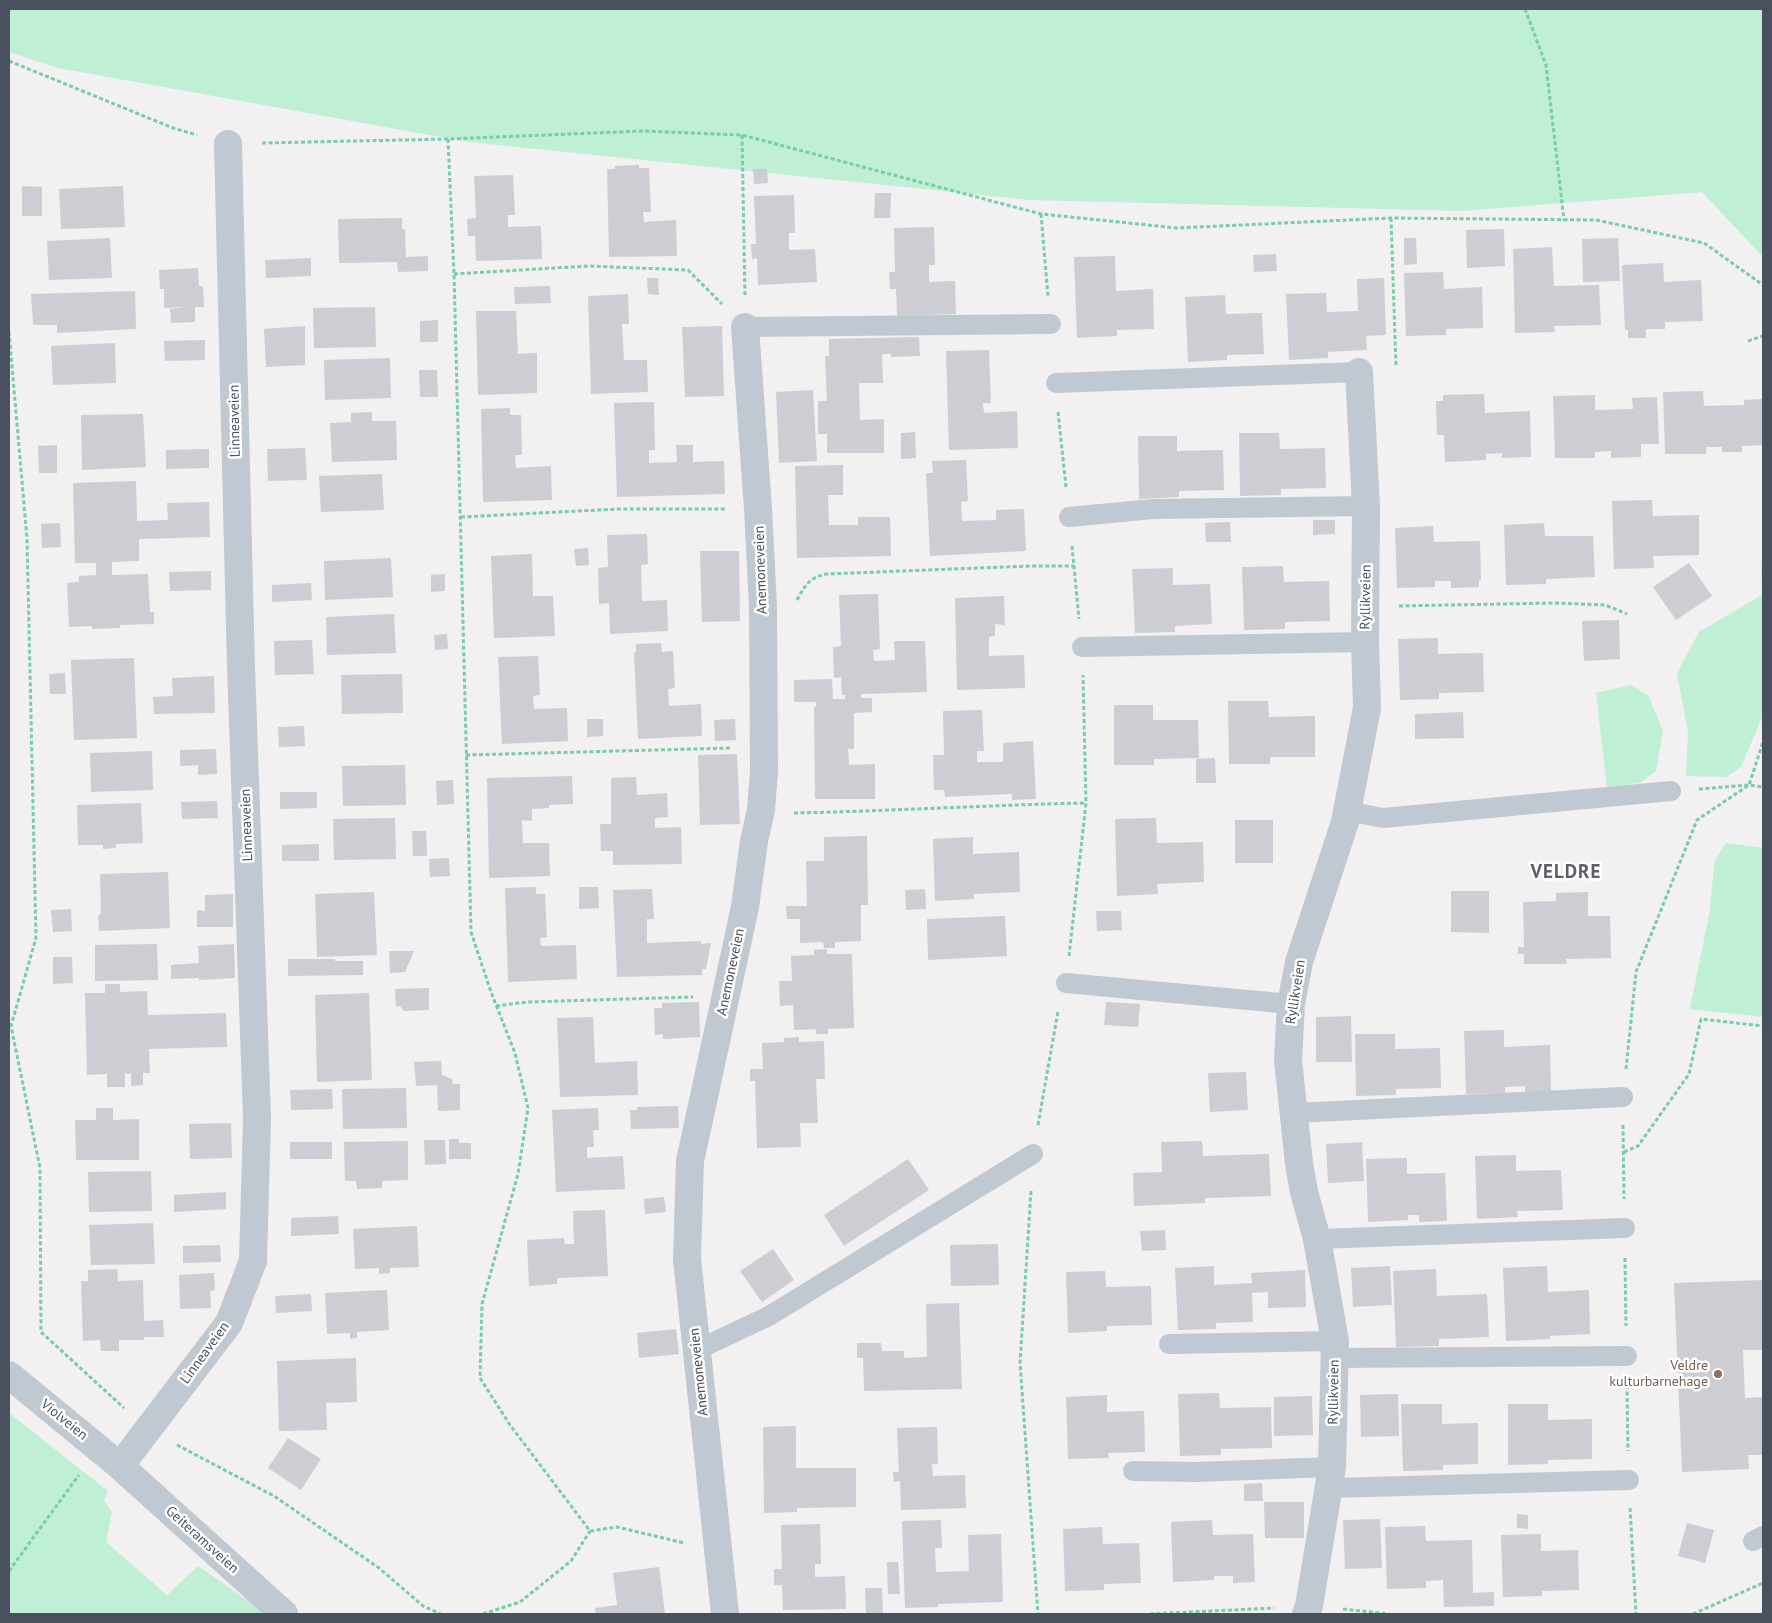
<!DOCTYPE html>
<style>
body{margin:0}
#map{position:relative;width:1772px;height:1623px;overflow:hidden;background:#f2f0f0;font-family:"PT Sans",sans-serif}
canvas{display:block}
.frame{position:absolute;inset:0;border:10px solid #48515d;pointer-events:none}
</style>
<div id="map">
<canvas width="1772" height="1623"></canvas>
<div class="frame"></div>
</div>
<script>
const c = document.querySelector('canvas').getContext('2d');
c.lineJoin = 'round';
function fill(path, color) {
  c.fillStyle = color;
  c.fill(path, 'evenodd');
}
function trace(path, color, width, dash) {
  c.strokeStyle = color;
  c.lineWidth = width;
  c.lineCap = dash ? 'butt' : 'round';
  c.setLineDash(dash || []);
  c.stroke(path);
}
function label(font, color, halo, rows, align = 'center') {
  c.font = font + ' "PT Sans",sans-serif';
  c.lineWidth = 5;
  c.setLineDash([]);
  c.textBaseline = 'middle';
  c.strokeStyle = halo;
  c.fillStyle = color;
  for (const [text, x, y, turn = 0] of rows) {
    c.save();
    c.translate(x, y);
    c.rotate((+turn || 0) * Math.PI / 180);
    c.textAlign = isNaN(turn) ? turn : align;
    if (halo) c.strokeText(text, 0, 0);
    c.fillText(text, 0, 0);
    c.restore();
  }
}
fill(new Path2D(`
 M9,9h1754v248l-61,-65 -239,19 -433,-11 -561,-58 -411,-74 -49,-16z
 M1761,562h2v153l-22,52 -15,10 -40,-1 2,-43 -11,-60 22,-41 63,-37z
 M1631,685l17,10 15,36 -7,40 -16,12 -33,4 -11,-94z
 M1726,843l37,5v169l-73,-8 19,-94 6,-55z
 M9,1413l99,78 -4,10 8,11 -6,30 61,53 31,-29 69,48h-258z`), '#bfefd4');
fill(new Path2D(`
 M639,165v3h10l2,44h-8l1,10 32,-2 1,36 -68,1 -2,-88h8v-3z
 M753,169h14l1,14 -14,1z
 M513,175l2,40h-7v12l33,-1 1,33 -66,2 -1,-25h-7l-1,-17 9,-1 -2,-42z
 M22,186l20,1v29h-20z
 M123,186l2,41 -64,2 -2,-40z
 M875,193h16l-1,25h-16z
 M794,195l1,38h-6v17l26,-1 2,33 -59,3 -1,-27 -5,1 -1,-15h5l-2,-48z
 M402,218v11h3l1,28 22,-1v15l-30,1 -1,-10 -58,1 -1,-44z
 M934,227l1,38h-6v17l26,-1 1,33 -59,2 -1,-27h-6l-1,-17h6l-1,-44z
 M1504,229l1,37 -38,2 -1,-38z
 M110,238l2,40 -63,2 -2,-39z
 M1404,238h12l1,26 -13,1z
 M1618,238l2,43 -37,1 -1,-43z
 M1552,247l2,39 45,-1 2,40 -47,1 1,6 -40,1 -2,-84z
 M1276,254l1,17 -23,1 -1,-17z
 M1115,256l1,35 37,-2 1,40 -37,1v6l-40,2 -3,-81z
 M311,258v18l-45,2 -1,-18z
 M1663,263l1,19 37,-2 2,41 -38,1v7h-19v9h-18v-8h-3l-3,-65z
 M198,268l1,18 4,1 1,20h-9v15l-24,1 -1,-14 14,-2 -20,1v-19h-4l-1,-19z
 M1443,272l1,17 38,-2 1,41 -37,1v6l-40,1 -2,-63z
 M647,278h11l1,17 -11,-1z
 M1384,278l2,57 -20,1 1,14 -39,2v6l-39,2 -3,-66 40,-1 1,19 31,-1 -1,-32z
 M550,286l1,17 -36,1 -1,-17z
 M135,291l1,38 -79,4v-8h-24l-2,-31z
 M628,294l1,30h-7l2,36h23l1,32 -57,2 -3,-98z
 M1225,295l1,19 36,-1 2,41 -37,1v5l-39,2 -3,-65z
 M375,307l1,40 -62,1 -1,-40z
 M476,311h40l2,43 19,-1v40l-59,2z
 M438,320v22h-18v-21z
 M305,326v39l-39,2 -2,-38z
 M722,326l2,70 -39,1 -3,-70z
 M919,337l1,19 -29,1v-3h-9l1,29h-24l1,37 24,-1v34h-57v-19h-9v-33h9l-2,-45h4v-17z
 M205,340v20l-40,1 -1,-20z
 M115,343l1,40 -63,2 -2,-39z
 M989,350l2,53h-8l1,10 33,-2 1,37 -69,2 -3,-99z
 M390,358l1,40 -66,2 -1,-40z
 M419,370h18l1,27h-18z
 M813,390l4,71 -38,2 -3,-71z
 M1703,391l1,15 40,-1v-5l19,-1v46l-21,1v6h-20v-5h-16v7h-41l-2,-62z
 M1484,394l1,19 45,-2 1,46 -29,1v-5l-16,1v6l-41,2 -1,-27h-7l-1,-34h7v-6z
 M1595,395v15l38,-1 -1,-11 25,-1 2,47h-18v13l-30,1v-7l-16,1v6h-40l-2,-62z
 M654,402l1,48h-6v13l28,-1 -1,-17h17v17l31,-1 1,33 -108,3 -3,-94z
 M510,408v7h11l1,40h-7l1,13 35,-2 1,34 -69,2 -2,-93z
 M372,412v9h24l1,39 -65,2 -2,-39 21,-1v-9z
 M143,414l3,53 -64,3 -1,-55z
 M915,432l1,26 -15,1v-26z
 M1239,433h40l1,16 45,-1 1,40 -45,1v6l-41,1z
 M1138,436h39v15l46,-1 1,40 -45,1v6l-40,2z
 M57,445v28h-18l-1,-27z
 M305,448l2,32 -39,1 -1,-32z
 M209,449v19l-43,1v-19z
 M966,460l2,41 -7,1 1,19 34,-1v-10l28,-1 2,42 -96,5 -4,-83h7l-1,-12z
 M843,465v30h-15l1,30h29v-8h32l1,39 -94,2 -2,-92z
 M382,474l2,36 -63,2 -2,-36z
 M136,481l1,40 31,-1 -1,-17 42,-1 1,35 -71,2v22l-27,1v13l36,-1 2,38h4v12l-34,1v3l-28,1v-3l-23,1 -2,-44 12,-1v-6l17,-1v-12h-21l-2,-80z
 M1652,500l1,16 46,-1v40l-46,1 1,12 -40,1 -2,-68z
 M1313,520h22v14l-22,1z
 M1230,522l1,20h-25l-1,-19z
 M60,523l1,24 -19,1 -1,-24z
 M1544,523l1,13h48l2,41 -49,2v5l-40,1 -2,-60z
 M1433,526l1,16 46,-1 1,38 -2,1v7l-28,1v-7h-16v6l-38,1 -2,-60z
 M647,534l1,30 -7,1 1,36 25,-1 1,31 -58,3 -1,-31 -10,1 -1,-36 10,-1 -1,-32z
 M588,548l1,17 -13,1 -2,-17z
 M700,551h39l1,70 -38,1z
 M532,554l1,42h20l2,40 -61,2 -3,-82z
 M391,558l2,39 -68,3 -1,-39z
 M1689,563l23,33 -36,24 -23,-33z
 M1283,566l1,16 45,-1 1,40 -45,1v7l-41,1 -2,-63z
 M1173,568v17l37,-1 2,40 -37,2v6l-40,1 -3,-64z
 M211,571v19l-41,1 -1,-19z
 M445,574v17l-14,1v-17z
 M311,583l1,17 -40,2v-17z
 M878,594l2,55 -7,1 1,11 21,-1 -1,-19h31l2,51 -66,2v4h11v14l-18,1v36h-6l1,16 26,-1v35h-60l-1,-92h2v-5h-22v-22l38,-1 1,20h12v-4h-3l-1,-18 -7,1 -1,-31 8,-1 -2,-51z
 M1004,596l1,29 -10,-1v12l-6,1v19l35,-1 1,33 -68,2 -2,-92z
 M394,614l2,39 -69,2 -1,-38z
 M1619,620l1,39 -36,2 -2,-40z
 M447,634l1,15 -13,1 -1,-15z
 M1438,638v16l45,-1 1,39 -45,1v6l-39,1 -2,-61z
 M312,640l2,34 -39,1 -1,-34z
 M661,643l1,9 11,-1 2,37 -7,1 1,17 32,-2 1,32 -64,3 -4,-86 2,-1v-8z
 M538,656l2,39 -7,1 1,13 33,-1 1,33 -66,3 -4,-87z
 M134,658l3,80 -63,2 -3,-80z
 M65,673l1,21h-16l-1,-20z
 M402,674l1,39 -61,1 -1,-39z
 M214,676l1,37 -61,1 -1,-17 20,-1 -1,-18z
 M1228,701h40l1,16 46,-1v41h-45v7h-41z
 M1114,705h39v15h45l1,38 -45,1v6h-40z
 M982,710l2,41h-7v11h26v-19l30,-2 3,58 -24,1v-6l-67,3 -1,-7h-10l-1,-35h11l-1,-44z
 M1463,712l1,26 -49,1v-25z
 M587,719h16v17l-16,1z
 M735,719l1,21 -21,1 -1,-21z
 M304,726l1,20 -26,1 -1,-20z
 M216,749l1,25 -19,1v-10l-18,1v-16z
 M152,751l1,39 -62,2 -1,-39z
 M737,754l3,70 -40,1 -2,-70z
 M1215,758l1,25h-20v-24z
 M405,765l1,40 -63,1 -1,-40z
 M572,776l1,28 -24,1v3l-16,1 -1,-3v15l-10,-1 1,23h26l1,33 -61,2 -2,-100z
 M636,777l1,18 30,-2 1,24 -13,1v10l26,-1 1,37 -69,1v-14h-12l-1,-27h11v-46z
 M453,780l1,24 -17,1 -1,-24z
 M280,792h37v16l-37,1z
 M217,801l1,17 -36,1 -1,-17z
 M141,803l2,40 -27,1v4l-13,1v-4h-25l-1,-40z
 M395,818l1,41 -62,1 -1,-41z
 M1156,818l1,25 46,-1 1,40 -47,2 1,10 -41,2 -2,-77z
 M1235,820h38v43h-38z
 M412,831h14l1,25h-14z
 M867,836l1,69h-7v36l-26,1v6h-11l-1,-6 -23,1v-24h-13l-1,-13h21l-1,-45h18v-24z
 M973,837v17l46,-2 1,40 -46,2v5l-39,2 -2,-62z
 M319,844v17h-37v-16z
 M449,858l1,18 -20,1 -1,-18z
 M168,872l2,56 -71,3 -1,-16 3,-1 -1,-40z
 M536,887v7h9l2,43 -7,1 1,8 35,-1 1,34 -69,3 -3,-94z
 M579,887h19l1,21 -20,1z
 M652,889l2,30h-7v24l54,-2v3l10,-1 -5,26h-4v6l-85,2 -4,-87z
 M925,889l1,20 -20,1 -1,-20z
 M1451,891h38v42l-38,-1z
 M374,892l3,63 -60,2 -2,-63z
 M1588,892v24h22l1,42 -45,1 1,5h-43v-10h-6v-7h6l-1,-45 33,-1v-8z
 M233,894v33h-36v-17l8,1v-16z
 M71,909l1,22 -19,1 -2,-22z
 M1096,911h25l1,19 -25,1z
 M1005,916l2,40 -79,4 -1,-41z
 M157,944l1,36 -63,1v-36z
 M234,944l1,34 -36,2v-2l-28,1v-14l28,-2 -1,-17z
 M827,949v5h25l2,74 -26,1v5h-12v-5l-22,1 -1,-25 -13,1 -1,-25h13l-1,-25 23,-1v-5z
 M389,951h25l-9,21 -15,1z
 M53,957h19l1,26 -20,1z
 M288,959h47v2h28v14l-75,1z
 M105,984h15v8l27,-1 1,24 78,-2 1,34 -78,2 1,24h-7v12l-12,1v-12l-6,-1v14h-18v-13l-20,1 -2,-82h20z
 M429,988v22l-25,1 -4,-5 -4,1 -1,-18z
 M369,993l3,87 -55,2 -2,-87z
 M699,1002l1,35 -37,2v-5l-8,1 -1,-27h8v-5z
 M1106,1002l34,2 -2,23 -34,-2z
 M1351,1016l1,46h-36v-45z
 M593,1017l2,46 42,-2 1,34 -78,2 -3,-79z
 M1504,1030v17l46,-2 1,47 -26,1v-7l-20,1v6l-39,1 -2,-63z
 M1355,1034h40v15l45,-1 1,40 -45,1v6l-40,1z
 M799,1037v5l25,-1 1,38h-9l2,44h-18l1,24 -44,1 -2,-67h-5v-12h13l-1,-26 22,-1v-4z
 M441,1061l1,14 10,4 1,5h7v26l-22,1 -1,-26 -21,1 -2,-24z
 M1246,1072l2,38 -38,2 -2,-39z
 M406,1088l1,40 -64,1 -1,-40z
 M332,1089l1,20 -42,1 -1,-20z
 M678,1106l1,22 -48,1 -1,-19h7v-3z
 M96,1108h17v12l26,-1v41h-63l-1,-40h21z
 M598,1108l1,22h-6l1,17h-7v11l36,-2 2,33 -69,3 -4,-82z
 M231,1123l1,35 -42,1 -1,-35z
 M449,1139h10v4h12v16h-22z
 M424,1140h21l1,24 -21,1z
 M408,1141v39l-26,1v7l-25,1 -1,-8h-11l-1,-39z
 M1202,1141l1,15 66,-2 2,42 -66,2v5l-71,3 -1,-33 29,-1 -1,-30z
 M290,1142h42v17h-42z
 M1362,1142l2,39 -36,2 -2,-39z
 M1516,1155v16l45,-1 2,40 -46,1 1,6 -41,2 -2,-63z
 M1407,1158v16l38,-1 2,48 -28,1v-7h-11v5l-40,2 -2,-63z
 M908,1159l21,31 -85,56 -20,-31z
 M151,1171l1,40 -63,1 -1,-40z
 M226,1192v17l-52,3v-17z
 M664,1197l2,15 -21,2 -1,-15z
 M605,1210l3,66 -51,2v6l-28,2 -2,-46 37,-2 1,6h9l-1,-33z
 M338,1216l1,18 -48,2v-18z
 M153,1223l2,41 -64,1 -2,-40z
 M417,1226l2,41 -29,1v5l-11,1v-6l-24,1 -2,-40z
 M1165,1230l1,20 -24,1 -2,-20z
 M998,1244l1,41 -48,1 -1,-41z
 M220,1245l1,17 -38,1v-17z
 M773,1249l21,31 -32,22 -22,-31z
 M1214,1266v19l38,-2 -1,-10 54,-3 1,37 -38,1v-16l-16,1 1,29 -37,1v6l-38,1 -3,-62z
 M1390,1266l2,39 -39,2 -2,-39z
 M1547,1266l1,26 41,-2 1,44 -40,2v3l-44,2 -3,-73z
 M117,1269l1,12 25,-1 1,41 19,-1 1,17h-20v3h-25v11h-18l-1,-11 -17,1 -2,-60h7v-11z
 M1436,1269l1,27 50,-2 2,43 -50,2v7l-43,1 -3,-76z
 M1105,1271l1,16 45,-1 1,39 -45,1v5l-39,2 -2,-61z
 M214,1273l1,17 -5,1 1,17 -31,1 -1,-34z
 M1763,1280v70h-20l2,48 18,-1v58h-15l1,14 -67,3 -8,-189z
 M387,1290l2,40 -32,2v6l-7,1v-6l-23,1 -2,-41z
 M311,1294l1,17 -36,2 -1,-17z
 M959,1303l3,86 -98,2 -1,-33h-6v-15h24l1,8h22v7l23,-1 -1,-53z
 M676,1329l3,25 -40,4 -2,-25z
 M356,1358l1,44 -31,1 1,27 -48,1 -2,-70z
 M1219,1393l1,15 51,-1 1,41 -51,1v6l-41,1 -2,-62z
 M1398,1394l1,42 -38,1 -1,-42z
 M1107,1395v17l37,-1 1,41 -37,1 1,5 -41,1 -2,-62z
 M1312,1396l1,39 -39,1v-39z
 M1401,1404h41v20l36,-1v41l-35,1v5l-40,1z
 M1508,1404h40v16l44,-1v40l-44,1v4l-40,1z
 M796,1426v42h60v39l-59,1v4l-33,1 -1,-86z
 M937,1427l1,37h-6l1,12 32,-1 1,33 -65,2 -1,-29 -6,1 -1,-10h6l-2,-44z
 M288,1438l33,21 -20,31 -33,-22z
 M1262,1483l1,18h-19v-17z
 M1264,1502h40v36h-39z
 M1517,1514l11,1v14l-11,-1z
 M1380,1519l2,49 -37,1 -2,-49z
 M941,1520l1,28h-7l1,24 33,-1 -1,-36 33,-1 2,68 -65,2v3l-33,1 -3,-87z
 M1212,1520l1,15 40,-1 2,48 -22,1v-7h-19v4l-41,2 -2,-60z
 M1687,1523l27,7 -9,33 -27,-7z
 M820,1524l1,40h-6v13l30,-1 1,33 -63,1 -1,-25h-8v-16h8l-1,-44z
 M1425,1526l1,15 46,-1 1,53 21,-1v14l-50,1 -1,-27 -17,1v7l-39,1 -2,-62z
 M1102,1527l1,17 36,-1 2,40 -37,1v6l-39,1 -2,-62z
 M1541,1534v17l37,-1 1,40 -37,1v5l-39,1 -2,-62z
 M887,1562h11l2,32h-12z
 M659,1567l6,47h-69l-1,-6 22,-3 -4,-32z
 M865,1588h17l1,26h-17z`), '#ccced4');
trace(new Path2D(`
 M1525,9l21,56 18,155
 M9,61l164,67 24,7
 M742,135l3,161
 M448,139l6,135 17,658 20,60 24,61 13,55 -10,66 -36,130 -2,74 30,47 80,106 27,-4 67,16
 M262,143l186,-4 194,-8 100,4 299,79 136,14 214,-10 205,2 108,23 59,42
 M1041,214l7,82
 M1391,218l5,148
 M454,274l134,-8 100,4 34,34
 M9,332l18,207 9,399 -25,88 29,142 1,164 83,76
 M1748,341l15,-5
 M1058,412l8,75
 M461,517l157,-8h107
 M1072,546l7,73
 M797,600c9,-16 12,-22 29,-26l205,-8h43
 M1399,606l154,-3 52,2 22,9
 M466,755l265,-7
 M1699,789l50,-4 14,2
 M794,813c97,-2 195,-8 292,-10
 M1069,956l17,-153 -3,-128
 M496,1006l31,-4 166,-5
 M1626,1069l10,-97 61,-152 52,-35 14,-43
 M1038,1125l20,-114
 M1623,1125l1,74
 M1624,1152l14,-6 51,-72 12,-55 62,7
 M1031,1191l-11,172 18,251
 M1625,1258l1,68
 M1627,1385l1,66
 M177,1445l97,51 105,72 44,38 18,8
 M1630,1508l6,106
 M9,1571l70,-96
 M1343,1609l46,5
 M483,1614l37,-12 51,-41 19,-30
 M1150,1614l124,-6
 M1693,1614l70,-31`), '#77cda8', 3, [4, 2.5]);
trace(new Path2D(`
 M745,327l306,-3
 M1056,383l303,-11
 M1069,517l84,-8 213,-3
 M1082,647l283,-5
 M1348,811l35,7 288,-27
 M1066,983l225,21
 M1295,1113l328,-16
 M1317,1239l308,-11
 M1169,1344l166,-3
 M697,1350l72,-34 264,-162
 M1335,1358l292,-2
 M1133,1471l62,1 137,-5
 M1330,1488l299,-8
 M1753,1541l10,-5`), '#c0c9d1', 20);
trace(new Path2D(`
 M9,1375l111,91 164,148
 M120,1466l109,-143 24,-62 4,-143 -16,-451 -13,-523
 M725,1614l-38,-355 3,-98 55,-254 9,-66 7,-31 3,-39 -1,-165 -5,-97 -13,-182
 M1306,1614l3,-8 23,-139 3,-126 -18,-102 -13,-47 -5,-29 -11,-103 3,-56 8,-42 46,-140 22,-114 -2,-66 1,-136 -7,-134`), '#c0c9d1', 28);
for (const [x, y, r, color] of [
 [1718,1374,5,"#8d6e63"]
]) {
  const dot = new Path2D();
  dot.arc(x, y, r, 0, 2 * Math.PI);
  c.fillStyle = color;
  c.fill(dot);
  trace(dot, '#fff', 2);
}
label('14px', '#48515d', '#fff', [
 ["Linneaveien",235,421,-91],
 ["Anemoneveien",761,570,-92],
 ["Ryllikveien",1366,597,-89],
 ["Linneaveien",247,825,-92],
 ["Anemoneveien",731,972,-78],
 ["Ryllikveien",1296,992,-81],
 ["Linneaveien",205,1353,-54],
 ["Anemoneveien",699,1372,-96],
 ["Ryllikveien",1334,1392,-89],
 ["Violveien",64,1420,39],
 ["Geiteramsveien",202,1540,42]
]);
label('14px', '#785e54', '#fff', [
 ["Veldre",1708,1366],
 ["kulturbarnehage",1708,1382]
], 'right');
c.letterSpacing = '1px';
label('bold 19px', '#5c5f64', '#fff', [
 ["VELDRE",1566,873]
]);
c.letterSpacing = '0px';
</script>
